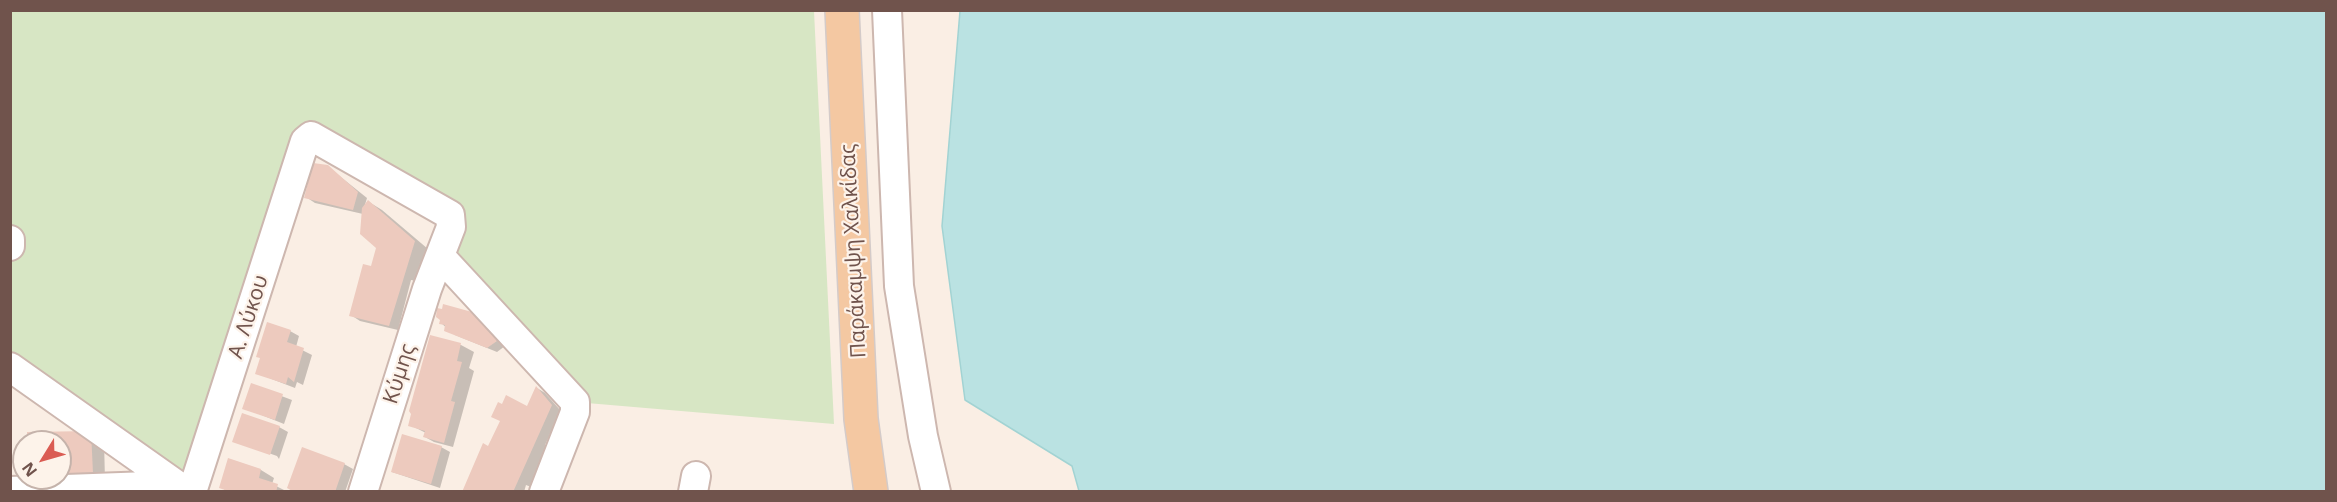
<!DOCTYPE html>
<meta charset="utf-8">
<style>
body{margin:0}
#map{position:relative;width:2337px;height:502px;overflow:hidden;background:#faeee4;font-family:"Open Sans",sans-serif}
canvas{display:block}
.frame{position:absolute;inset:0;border:12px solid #70534c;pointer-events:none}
.north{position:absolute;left:12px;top:430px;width:60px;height:60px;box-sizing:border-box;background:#fdf3ea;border:2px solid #c5b3ab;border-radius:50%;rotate:233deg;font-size:16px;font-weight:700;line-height:24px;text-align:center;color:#70534c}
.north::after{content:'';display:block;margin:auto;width:21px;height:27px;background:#da5c53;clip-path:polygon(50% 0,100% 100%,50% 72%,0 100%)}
</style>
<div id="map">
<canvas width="2337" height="502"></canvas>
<div class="frame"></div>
<div class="north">N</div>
</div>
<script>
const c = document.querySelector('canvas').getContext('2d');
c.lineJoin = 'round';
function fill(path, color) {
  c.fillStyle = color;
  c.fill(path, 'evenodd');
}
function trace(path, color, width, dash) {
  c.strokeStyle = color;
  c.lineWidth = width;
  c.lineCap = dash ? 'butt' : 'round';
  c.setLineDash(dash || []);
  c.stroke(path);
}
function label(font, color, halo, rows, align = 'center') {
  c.font = font + ' "Open Sans",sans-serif';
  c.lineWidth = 4.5;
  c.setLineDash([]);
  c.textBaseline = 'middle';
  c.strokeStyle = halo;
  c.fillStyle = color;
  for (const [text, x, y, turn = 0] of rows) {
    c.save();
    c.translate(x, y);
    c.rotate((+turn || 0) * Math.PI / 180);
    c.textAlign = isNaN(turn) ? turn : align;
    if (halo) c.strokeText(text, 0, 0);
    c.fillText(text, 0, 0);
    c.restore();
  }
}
fill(new Path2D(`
 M11,11h803l20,413 -259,-22 -134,-145 10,-30 -139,-91 -120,355 -181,-124z`), '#d7e6c4');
const water = new Path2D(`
 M960,11h1366v480h-1247l-7,-25 -107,-66 -23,-174z`);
fill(water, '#bae2e2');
trace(water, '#a2d3d3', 1.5);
fill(new Path2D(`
 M327,166l40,32 -3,10 5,-6 13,8 46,39 -12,32 -5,-1 -13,50 -38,-9 -9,-6 21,-47 6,-20 -15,-34 -48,-11 -9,-6z
 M471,314l10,5 24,27 -8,6 -42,-17 -14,-12z
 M290,331l9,5 -3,11 16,8 -9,30 -6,-3 -2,6 -39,-15z
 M431,337l30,8 13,7 -5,16 5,3 -21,76 -19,-5 -9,-5 1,-4 -16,-8z
 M252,385l40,15 -8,24 -40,-16z
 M537,388l8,5 16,18 -16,34 4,2 -18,40 -5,-2 -2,7h-60l25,-44 39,-40z
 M279,427l9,5 -9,27 -2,-3 -43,-15z
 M104,440l1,41 -45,-3v-36h-31z
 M441,447l9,5 -10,36 -48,-16z
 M229,460l32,10 13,8 -2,6 16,8h-60l-7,-5z
 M344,464l9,5 -8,23h-50z`), '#0003');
fill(new Path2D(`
 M313,163l15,2 30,27 -5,18 -49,-12z
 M368,200l47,41 -26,85 -40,-10 14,-52 8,2 5,-18 -16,-14 2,-26z
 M443,304l29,8 25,29 -10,7 -43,-17 1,-6 -6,-1 1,-4 -4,-3 1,-9 5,1z
 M267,322l24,8 -4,12 17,6 -10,34 -6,-5 -2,7 -31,-10 5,-16 -4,-1z
 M430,335l31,8 -4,18 5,1 -11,39 4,1 -11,41 -21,-6 2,-6 -17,-5 3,-12 -2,-3z
 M251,383l32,11 -8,26 -33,-11z
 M536,386l16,19 -39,87h-51l21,-49 5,3 12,-25 -9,-4 7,-15 4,2 4,-9 21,11z
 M242,413l38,13 -10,29 -38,-13z
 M91,431l2,43 -33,1v-33h-33v-10z
 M402,434l40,12 -11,38 -40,-12z
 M302,447l43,16 -10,29h-41l-7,-4z
 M228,458l33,11 -2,9 19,6 -2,8h-45l-12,-4z`), '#edcabe');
const minor = new Path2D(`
 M887,10l12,276 24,150 13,56
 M10,240v6
 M441,257l134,145v10l-31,80
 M10,367l167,118
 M10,491l167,-6 5,4
 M192,492l113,-351 6,-5 139,79 1,12 -24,62 -64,203
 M693,492l3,-16`);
const major = new Path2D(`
 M842,10l19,409 10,73`);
trace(minor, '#cdb7af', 32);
trace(major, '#d4cbc9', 36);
trace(minor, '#fff', 28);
trace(major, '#f4c8a2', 33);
label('21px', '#70534c', '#fdf3ea', [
 ["Παράκαμψη Χαλκίδας",854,251,-93],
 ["Α. Λύκου",249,317,-72],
 ["Κύμης",400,374,-72]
]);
</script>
